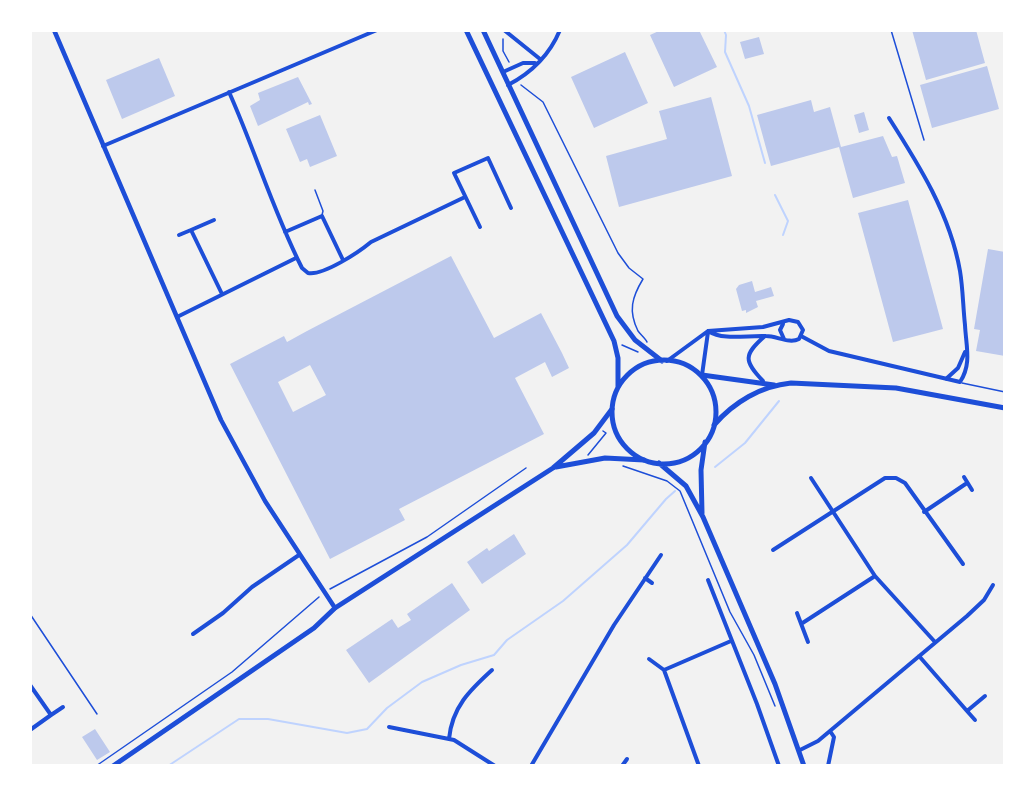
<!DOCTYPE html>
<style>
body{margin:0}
#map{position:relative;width:1035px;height:796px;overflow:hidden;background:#f2f2f2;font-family:Overpass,sans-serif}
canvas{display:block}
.frame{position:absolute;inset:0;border:32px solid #fff;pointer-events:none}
</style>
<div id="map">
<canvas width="1035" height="796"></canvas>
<div class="frame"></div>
</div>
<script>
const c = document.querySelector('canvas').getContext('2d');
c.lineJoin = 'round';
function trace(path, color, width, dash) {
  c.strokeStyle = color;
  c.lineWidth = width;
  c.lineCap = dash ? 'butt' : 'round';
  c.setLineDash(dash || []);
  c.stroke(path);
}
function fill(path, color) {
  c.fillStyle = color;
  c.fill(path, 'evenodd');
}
trace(new Path2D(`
 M724,30l2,5 -1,17 24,54 16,57
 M775,195l13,26 -5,14
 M715,467l30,-24 34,-42
 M168,766l71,-47h29l79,14 20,-4 20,-21 35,-26 39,-17 33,-10 13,-15 56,-39 64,-56 39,-46 9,-8`), '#bfd3fe', 2);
fill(new Path2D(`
 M661,30h38l18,37 -43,20 -24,-52z
 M912,30h64l9,33 -59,17z
 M759,37l5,17 -19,5 -5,-17z
 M625,52l23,51 -54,25 -23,-51z
 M159,58l16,38 -53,23 -16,-39z
 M987,66l12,43 -67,19 -12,-43z
 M298,77l14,27 -3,1 -1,-3 -50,24 -8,-20 10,-6 -2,-7z
 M711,97l21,79 -113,31 -13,-51 61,-17 -8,-28z
 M811,100l3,12 16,-5 11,40 42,-11 9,21 5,-1 8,27 -52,15 -14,-51 -68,19 -14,-51z
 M864,112l5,18 -10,3 -5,-18z
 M320,115l17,41 -27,11 -3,-8 -7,3 -14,-33z
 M908,200l35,129 -50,13 -35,-129z
 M988,249l17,3v104l-29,-5 4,-21 -6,-1z
 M451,256l43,82 47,-25 21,40 7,15 -17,9 -7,-15 -30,16 29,56 -145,75 6,11 -75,39 -100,-195 54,-28 3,6 20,-11zM310,365l16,30 -33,17 -15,-30z
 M752,281l3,11 16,-5 3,9 -18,5 2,6 -12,6v-3l-4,1 -6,-22 3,-4z
 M514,534l12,20 -44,30 -15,-22 20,-14 2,3z
 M452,583l18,27 -101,73 -23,-33 46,-31 6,9 13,-8 -4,-6z
 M95,729l15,23 -13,8 -15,-23z`), '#bdc9ec');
trace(new Path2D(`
 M503,39v12l6,11
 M521,85l22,17 75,151 11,15 14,11c-11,18 -15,32 -5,52 3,4 8,8 9,11
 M622,345l16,7
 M588,455l18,-22 -3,-2
 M623,466l44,15 13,10 50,121 24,43 21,51
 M330,589l97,-52 99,-69
 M30,614l67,100
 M96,766l136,-94 87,-75`), '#1d4ed8', 1.5);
trace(new Path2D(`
 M891,30l33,110
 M315,190l8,21 -1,4
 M962,383l43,9`), '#1d4ed8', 1.5);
trace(new Path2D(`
 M504,30l36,29
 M503,72l20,-9h12
 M508,85c23,-12 42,-31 52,-55
 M229,92c26,58 44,119 73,176l6,5c15,3 51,-21 63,-31l94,-45
 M103,146l274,-116
 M214,220l-23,10 31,64
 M480,227l-26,-54 34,-15 23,50
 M285,232l37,-16 21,44
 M179,235l12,-5
 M177,317l119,-59
 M783,324l-3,6 4,9
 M801,336l28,15 131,31c12,-18 6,-36 5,-57 -2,-18 -2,-36 -5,-54 -10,-57 -41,-106 -71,-153
 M667,361l41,-30 55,-4 26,-7 9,2 5,8 -4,9c-10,5 -22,-3 -33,-3 -19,-1 -42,5 -58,-5
 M702,375l6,-43
 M946,379l12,-11 7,-16
 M763,381c-19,-20 -20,-26 2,-45
 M964,477l8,13
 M811,478l64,98 60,66
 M924,512l43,-29
 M773,550l112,-72h11l9,5 58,81
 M645,578l7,5
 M708,580l49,124 22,62
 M797,613l11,29
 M801,624l74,-48
 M193,634l30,-21 29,-26 47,-32
 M919,656l48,55 18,-15
 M649,659l15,11 35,96
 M664,670l67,-29
 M30,685l21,30 -21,15
 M967,711l8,9
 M51,715l12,-8
 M389,727l65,13 41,26
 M449,739c3,-32 21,-49 43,-69
 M800,750l18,-9 149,-125 17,-16 9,-15
 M531,766l83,-141 47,-70
 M622,766l5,-7
 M828,766l6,-29 -4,-6`), '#1d4ed8', 4);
trace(new Path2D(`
 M54,30l167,390 44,81 70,107`), '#1d4ed8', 4.5);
trace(new Path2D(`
 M702,375l72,10
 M714,425c20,-23 47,-39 77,-42l105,5 109,20
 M556,467l49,-9 39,2
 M113,766l201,-138 21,-20 218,-140 41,-35 18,-24`), '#1d4ed8', 5);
trace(new Path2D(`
 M466,30l148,311 4,17v29
 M483,30l134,286 18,24 27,21
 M612 412a52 52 0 1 1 104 0a52 52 0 1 1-104 0Z
 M659,463l27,23 17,31 72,167 29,82
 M702,513l-1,-43 4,-28`), '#1d4ed8', 5);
</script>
